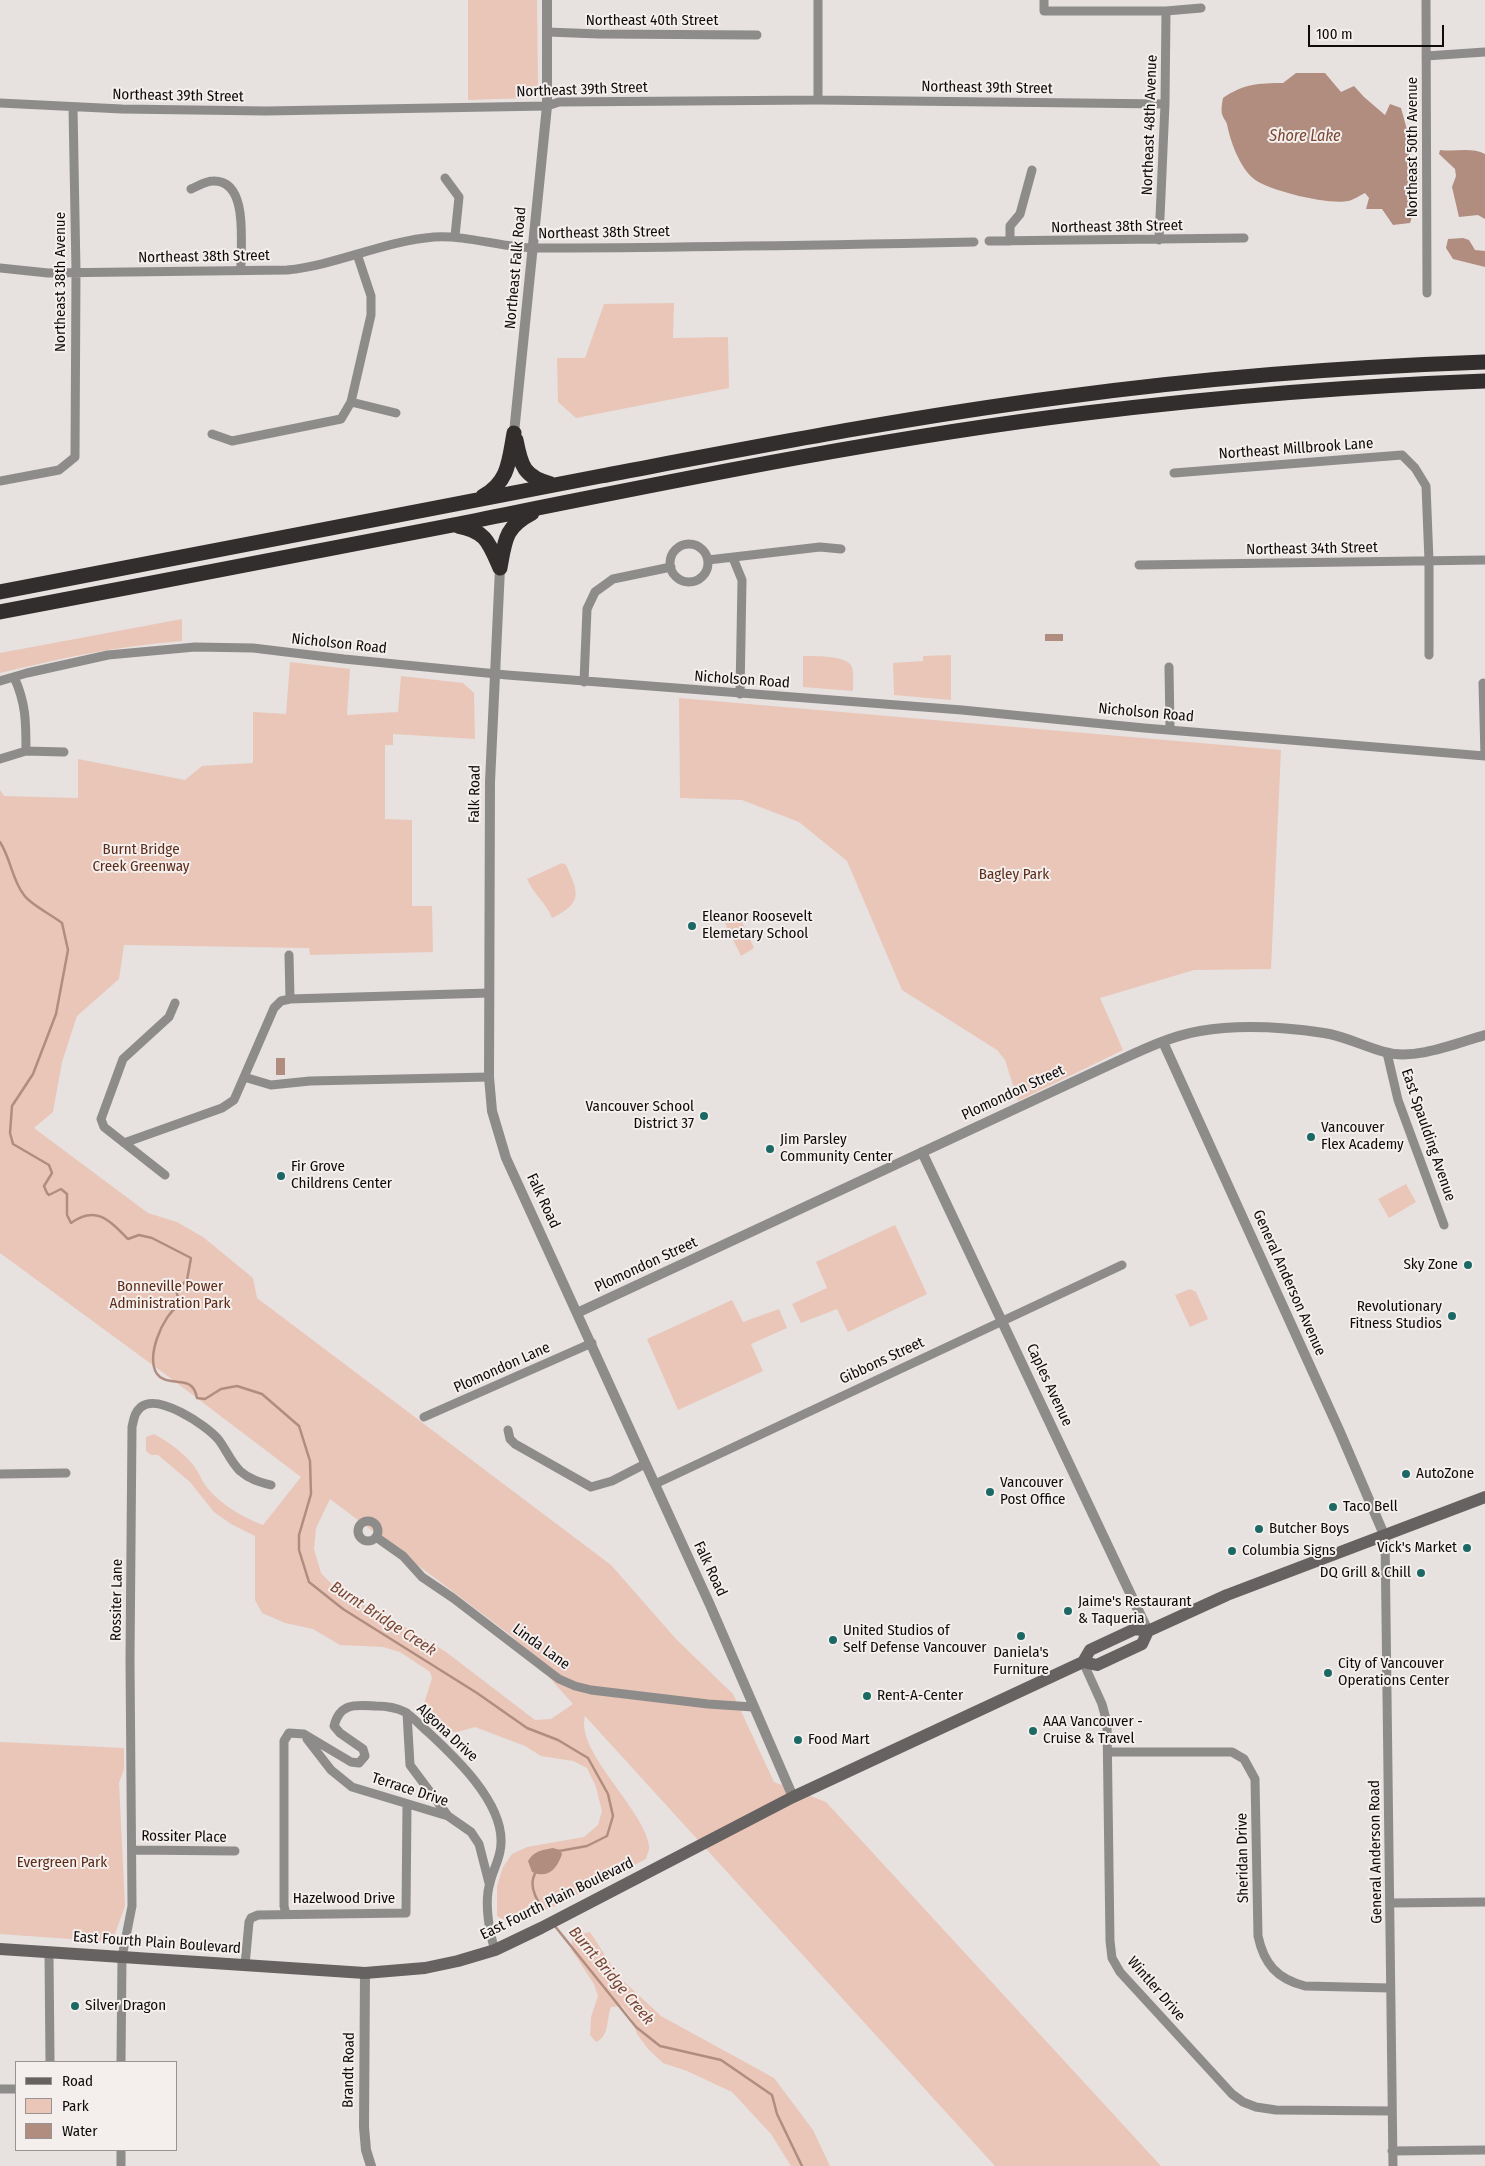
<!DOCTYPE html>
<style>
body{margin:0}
#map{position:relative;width:1485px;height:2166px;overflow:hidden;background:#e7e1df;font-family:"Fira Sans Condensed",sans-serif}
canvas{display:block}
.legend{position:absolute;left:15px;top:2061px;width:162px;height:90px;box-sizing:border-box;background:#f4efed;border:1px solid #989493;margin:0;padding:6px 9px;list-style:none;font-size:15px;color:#0d0b0b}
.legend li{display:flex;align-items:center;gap:10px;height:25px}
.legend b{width:25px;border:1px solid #989493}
.scale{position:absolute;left:1308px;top:25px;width:136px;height:22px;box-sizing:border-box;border:2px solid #0d0b0b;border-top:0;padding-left:6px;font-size:15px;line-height:18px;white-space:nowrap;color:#0d0b0b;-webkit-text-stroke:4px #f4efed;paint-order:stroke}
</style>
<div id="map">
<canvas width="1485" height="2166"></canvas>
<ul class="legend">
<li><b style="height:6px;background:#666261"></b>Road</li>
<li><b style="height:14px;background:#eac6b9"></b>Park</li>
<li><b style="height:14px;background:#b18d80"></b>Water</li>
</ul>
<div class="scale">100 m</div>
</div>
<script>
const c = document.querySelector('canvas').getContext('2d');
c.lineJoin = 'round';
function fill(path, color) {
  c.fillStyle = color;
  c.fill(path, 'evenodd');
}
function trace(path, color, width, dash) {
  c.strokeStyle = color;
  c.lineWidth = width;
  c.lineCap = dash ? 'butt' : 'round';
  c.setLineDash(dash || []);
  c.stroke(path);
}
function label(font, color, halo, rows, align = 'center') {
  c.font = font + ' "Fira Sans Condensed",sans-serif';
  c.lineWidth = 4;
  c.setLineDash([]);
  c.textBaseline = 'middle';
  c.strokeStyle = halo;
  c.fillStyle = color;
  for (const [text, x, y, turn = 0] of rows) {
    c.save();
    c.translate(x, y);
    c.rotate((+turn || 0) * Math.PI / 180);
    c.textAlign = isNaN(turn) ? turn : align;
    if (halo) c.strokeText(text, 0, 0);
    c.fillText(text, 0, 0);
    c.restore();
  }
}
fill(new Path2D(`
 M468,0h69l1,86 -11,12 -59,2z
 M674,303l-1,35 55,-1 1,51 -153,30 -18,-16 -1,-44h28l19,-54z
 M182,619v22c-63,5 -121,17 -182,32v-20z
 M951,655v45l-57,-5 -1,-32 30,-2v-5z
 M803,656c10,0 45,-1 49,11 2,6 1,17 1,24l-50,-4z
 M290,662l60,7 -3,46 51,-3 3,-36 62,7 11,10 1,46 -82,-5v11h-8v74l27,1v86h20l1,46 -123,3 -1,-7 -185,-3 -5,34 -42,37 -15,46 -9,50 -19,16 114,85 29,9 26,15 50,41 4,20 354,267 65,74 57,55 41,88 52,20 335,364h-166l-410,-450c-10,35 58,92 64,129 1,4 -2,10 -3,14l-88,46 -48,18 -13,-7v-30l6,-19 9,-13 15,-7 57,-10 14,-12 4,-14 -6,-24 -9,-19 -14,-7 -32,-5 -16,-10 -50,-19 -18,5 -18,1 -10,-8 -8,-12 11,-35 -2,-6 -30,-20 -17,-5 -43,-2 -27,-16 -28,-6 -23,-10 -7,-13v-64l-24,-12 -17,-12 -24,-30 -32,-27h-7l-5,-4v-14l8,-3c16,9 34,21 44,38 2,3 3,7 5,10 13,20 39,35 60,43l38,-48 -128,-97 -173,-127v-463l4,6 74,2v-39l107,21 17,-14 51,-3v-51l33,2zM330,1499l183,138 60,67 -22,15 -16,1 -89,-68 -46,-28 -61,-32 -18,-19 -7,-24 2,-21z
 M679,698l602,52 -10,219 -77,1 -94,28 23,52 -105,51 -13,-41 -8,-10 -95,-60 -55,-129 -48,-39 -57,-22 -62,-2z
 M562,863l4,2c13,28 17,38 -14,53 -7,-17 -18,-23 -25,-39z
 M735,913l4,2 15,33 -13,8 -18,-37z
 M1406,1184l10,18 -27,16 -11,-19z
 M895,1225l32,69 -79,38 -11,-23 -36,14 -9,-19 35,-16 -11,-26z
 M1190,1289l6,3 12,27 -18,8 -15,-32z
 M732,1300l11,22 36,-13 8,19 -36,16 12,27 -85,39 -31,-71z
 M0,1742l124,6v21l-5,14 6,123 -13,36 -112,-8z
 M590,1932l29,45 42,39 113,62 39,52 17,36h-39l-20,-32 -39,-42 -45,-21 -24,-8 -15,-14 -11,-15 -5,-15 -10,-13 -11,1c-5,12 -1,29 -15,35l-6,-7 1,-18 7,-21 -4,-12 -23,-35 1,-9 5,-5z`), '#eac6b9');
fill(new Path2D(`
 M1296,73h29l16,19 13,-6 10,11 21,18 5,-11 11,4 8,29v48l5,25 -4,13 -17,2 -11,-16h-16l3,-11 -4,-5c-5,2 -11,7 -17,8 -19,4 -79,-10 -94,-22 -14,-11 -24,-38 -27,-55 -1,-3 -4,-6 -5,-10 -1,-4 0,-11 1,-16 20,-14 36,-15 60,-15z
 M1440,150c15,2 32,-3 45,4v65l-7,-4 -19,2 -7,-30 4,-11 -1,-7 -16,-15z
 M1463,238l6,2 6,10 10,1v16l-32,-8 -7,-11 2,-9z
 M1045,634h18v7h-18z
 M276,1058h9v17h-9z
 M553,1848l7,2 2,4c-5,15 -14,25 -30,18l-4,-11c6,-10 14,-11 25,-13z`), '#b18d80');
trace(new Path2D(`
 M0,842c11,17 12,38 24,53 7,10 28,20 38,28l6,27 -12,64 -23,60 -21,32 -2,27 3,11 36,21 3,8 -8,13 3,7 2,2 12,-6 6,5v21l4,8c25,-18 38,-3 57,16l11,-4 13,3 39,20 -4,22 -11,10 4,15c-17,8 -38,58 -20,72 13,10 33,-3 37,21l8,1 16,-10 16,-3 25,8 37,32 11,35 1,33 -12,41v15l10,32 34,27 134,84 50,35 31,12 30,18 20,36 5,22 -6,20 -20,10 -28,5
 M536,1872c-8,12 -1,26 7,37
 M554,1925l82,102 24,19 61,14 51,35 5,19 25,52`), '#b18d80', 2.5);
trace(new Path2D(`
 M1044,0v11h122l35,-3
 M1426,0l1,293
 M547,32l52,2 158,1
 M1426,56l59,-4
 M818,100v-100
 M0,103l122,6 144,2 281,-5 12,-4 259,-2 347,4
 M445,178l14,19 -4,39
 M191,189c7,-3 15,-8 22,-8 37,-1 27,65 28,89
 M1159,240l6,-136 1,-93
 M989,241l255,-3
 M1010,241v-15l10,-12 12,-44
 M0,268l48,5 239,-3c50,-5 97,-29 147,-33 35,-2 68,11 102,11 146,0 292,-3 438,-6
 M351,402l45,11
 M212,434l20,7 109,-22 10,-17 20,-87v-19l-14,-42
 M1174,473l228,-18 13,13 11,18 3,75v94
 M0,481l59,-11 16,-13 1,-186 -3,-164
 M670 563a19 19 0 1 1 38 0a19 19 0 1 1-38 0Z
 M733,558l9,22 -2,114
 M708,560l112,-13 21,2
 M1139,565l346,-5
 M1169,667l1,61
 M14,677c12,26 12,45 12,74
 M0,681l27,-8 81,-18 87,-8 58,1 91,11 163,16 455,35 182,18 341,28
 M584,682l3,-73 8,-17 18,-13 58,-12
 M1483,683l2,73
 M0,759l26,-8 38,1
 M289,955l1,44
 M1387,1053l11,47 46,125
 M244,1077l27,8 39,-4 179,-4
 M124,1143l98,-35 12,-8 40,-92 7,-7 9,-2 199,-6
 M165,1175l-61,-48 -3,-8 22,-60 46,-42 6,-14
 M424,1417l168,-74
 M508,1430l2,9 5,5 76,43 21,-6 33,-17
 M0,1474l66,-1
 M655,1484l467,-219
 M358 1531a10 10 0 1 1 20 0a10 10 0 1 1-20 0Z
 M376,1537l27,19 19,21 31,21 94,72 12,9 16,7 16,4 117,14 45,3
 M1385,1537l8,629
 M1083,1662l19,42 5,19 3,218 2,17 8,14 112,122 11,8 13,5 20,3 116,1
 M407,1713l3,52 38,51
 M307,1739l24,31 21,17 96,29 23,16 8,12 10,39
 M1109,1752h123l12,7 11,20 3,157c6,28 19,43 47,50l85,2
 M133,1850l102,1
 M1390,1903l95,-1
 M286,1914l-2,-8v-165l5,-8 15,1 47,28 8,1 6,-7 -2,-7 -23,-16 -6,-7c6,-24 22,-21 42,-20 11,0 19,1 29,6 8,5 16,14 23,20 27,25 75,70 73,111 0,15 -8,26 -11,40 -6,18 -1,49 5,67
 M49,1953l1,109
 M245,1965l4,-43 2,-4 7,-3 148,-2 1,-109
 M121,2062l1,-105 10,-51 -2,-246 2,-233c2,-8 2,-14 9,-20 17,-14 65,18 77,32 8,10 12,22 22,32 9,8 19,11 31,14
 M0,2089h16
 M1392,2151l93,-1
 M121,2166v-16`), '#8e8c8b', 9);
trace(new Path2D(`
 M514,433l33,-327v-106
 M500,568l-10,214 -1,295 3,34 14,47 204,447 83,192
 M1163,1042l177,390 45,105
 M922,1152l226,479
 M577,1313l541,-252c26,-12 53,-25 82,-30 41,-7 83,-4 124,2 21,3 41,14 61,19 29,9 72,-9 100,-17
 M365,1973l-1,154 2,23 5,16`), '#8e8c8b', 10);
trace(new Path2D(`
 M1083,1662l14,3 45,-21 6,-13
 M0,1949l365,24 60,-5 33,-7 37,-11 46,-22 252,-131 290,-135 7,-12 45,-21 13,2 79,-36 258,-98`), '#666261', 12);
trace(new Path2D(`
 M516,440c5,26 8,37 35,44
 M483,496c26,-14 26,-36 31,-63
 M458,526c28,5 31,17 42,42
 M500,568c5,-28 5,-41 32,-55
 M0,592c200,-38 401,-78 601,-116 154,-29 307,-59 462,-79 140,-19 281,-30 422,-35
 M0,612c151,-29 302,-57 453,-87 210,-42 420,-86 633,-112 132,-16 266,-27 399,-32`), '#322e2d', 15);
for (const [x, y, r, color] of [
 [692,926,5,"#1c6864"],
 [704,1116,5,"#1c6864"],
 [1311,1137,5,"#1c6864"],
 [770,1149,5,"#1c6864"],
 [281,1176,5,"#1c6864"],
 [1468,1265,5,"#1c6864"],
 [1452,1316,5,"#1c6864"],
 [1406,1474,5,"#1c6864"],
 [990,1492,5,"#1c6864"],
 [1333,1507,5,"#1c6864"],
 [1259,1529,5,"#1c6864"],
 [1467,1548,5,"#1c6864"],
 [1232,1551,5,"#1c6864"],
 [1421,1573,5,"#1c6864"],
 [1068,1611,5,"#1c6864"],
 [1021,1636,5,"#1c6864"],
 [833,1640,5,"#1c6864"],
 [1328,1673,5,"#1c6864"],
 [867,1696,5,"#1c6864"],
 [1033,1731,5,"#1c6864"],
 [798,1740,5,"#1c6864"],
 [75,2006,5,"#1c6864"]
]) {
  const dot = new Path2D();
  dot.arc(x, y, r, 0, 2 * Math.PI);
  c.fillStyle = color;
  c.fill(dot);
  trace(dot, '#f4efed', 2);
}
label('15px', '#0d0b0b', '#f4efed', [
 ["Northeast 40th Street",652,21],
 ["Northeast 39th Street",987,88,1],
 ["Northeast 39th Street",582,90,-2],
 ["Northeast 39th Street",178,96,1],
 ["Northeast 48th Avenue",1150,125,-88],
 ["Northeast 50th Avenue",1413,147,-90],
 ["Northeast 38th Street",1117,227,-1],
 ["Northeast 38th Street",604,233,-1],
 ["Northeast 38th Street",204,257,-1],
 ["Northeast Falk Road",516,268,-85],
 ["Northeast 38th Avenue",61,282,-90],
 ["Northeast Millbrook Lane",1296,449,-4],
 ["Northeast 34th Street",1312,549,-1],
 ["Nicholson Road",339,644,6],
 ["Nicholson Road",742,680,4],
 ["Nicholson Road",1146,713,5],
 ["Falk Road",475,794,-89],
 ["Plomondon Street",1013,1093,-25],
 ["East Spaulding Avenue",1428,1135,71],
 ["Falk Road",543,1201,65],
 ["Plomondon Street",646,1265,-25],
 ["General Anderson Avenue",1289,1283,66],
 ["Gibbons Street",882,1361,-25],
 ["Plomondon Lane",502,1368,-24],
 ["Caples Avenue",1049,1385,65],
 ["Falk Road",710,1569,65],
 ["Rossiter Lane",117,1600,-89],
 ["Linda Lane",541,1647,36],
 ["Algona Drive",447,1733,43],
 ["Terrace Drive",410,1790,18],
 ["Rossiter Place",184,1837,1],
 ["General Anderson Road",1376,1852,-91],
 ["Sheridan Drive",1243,1858,-91],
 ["Hazelwood Drive",344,1899],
 ["East Fourth Plain Boulevard",557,1899,-26],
 ["East Fourth Plain Boulevard",157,1943,4],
 ["Wintler Drive",1156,1989,49],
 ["Brandt Road",349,2070,-89]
]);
label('15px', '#5d2c19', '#f4efed', [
 ["Burnt Bridge",141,850],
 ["Creek Greenway",141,867],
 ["Bagley Park",1014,875],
 ["Bonneville Power",170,1287],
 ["Administration Park",170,1304],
 ["Evergreen Park",62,1863]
]);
label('15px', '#0d0b0b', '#f4efed', [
 ["Eleanor Roosevelt",702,917],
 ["Elemetary School",702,934],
 ["Vancouver School",694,1107,"right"],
 ["District 37",694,1124,"right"],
 ["Vancouver",1321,1128],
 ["Flex Academy",1321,1145],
 ["Jim Parsley",780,1140],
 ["Community Center",780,1157],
 ["Fir Grove",291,1167],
 ["Childrens Center",291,1184],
 ["Sky Zone",1458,1265,"right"],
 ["Revolutionary",1442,1307,"right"],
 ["Fitness Studios",1442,1324,"right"],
 ["AutoZone",1416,1474],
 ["Vancouver",1000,1483],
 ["Post Office",1000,1500],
 ["Taco Bell",1343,1507],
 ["Butcher Boys",1269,1529],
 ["Vick's Market",1457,1548,"right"],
 ["Columbia Signs",1242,1551],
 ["DQ Grill & Chill",1411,1573,"right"],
 ["Jaime's Restaurant",1078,1602],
 ["& Taqueria",1078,1619],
 ["United Studios of",843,1631],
 ["Self Defense Vancouver",843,1648],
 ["Daniela's",1021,1653,"center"],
 ["Furniture",1021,1670,"center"],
 ["City of Vancouver",1338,1664],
 ["Operations Center",1338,1681],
 ["Rent-A-Center",877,1696],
 ["AAA Vancouver -",1043,1722],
 ["Cruise & Travel",1043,1739],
 ["Food Mart",808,1740],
 ["Silver Dragon",85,2006]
], 'left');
label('italic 16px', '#7a4633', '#f4efed', [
 ["Shore Lake",1305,137],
 ["Burnt Bridge Creek",383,1619,33],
 ["Burnt Bridge Creek",611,1976,50]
]);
</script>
